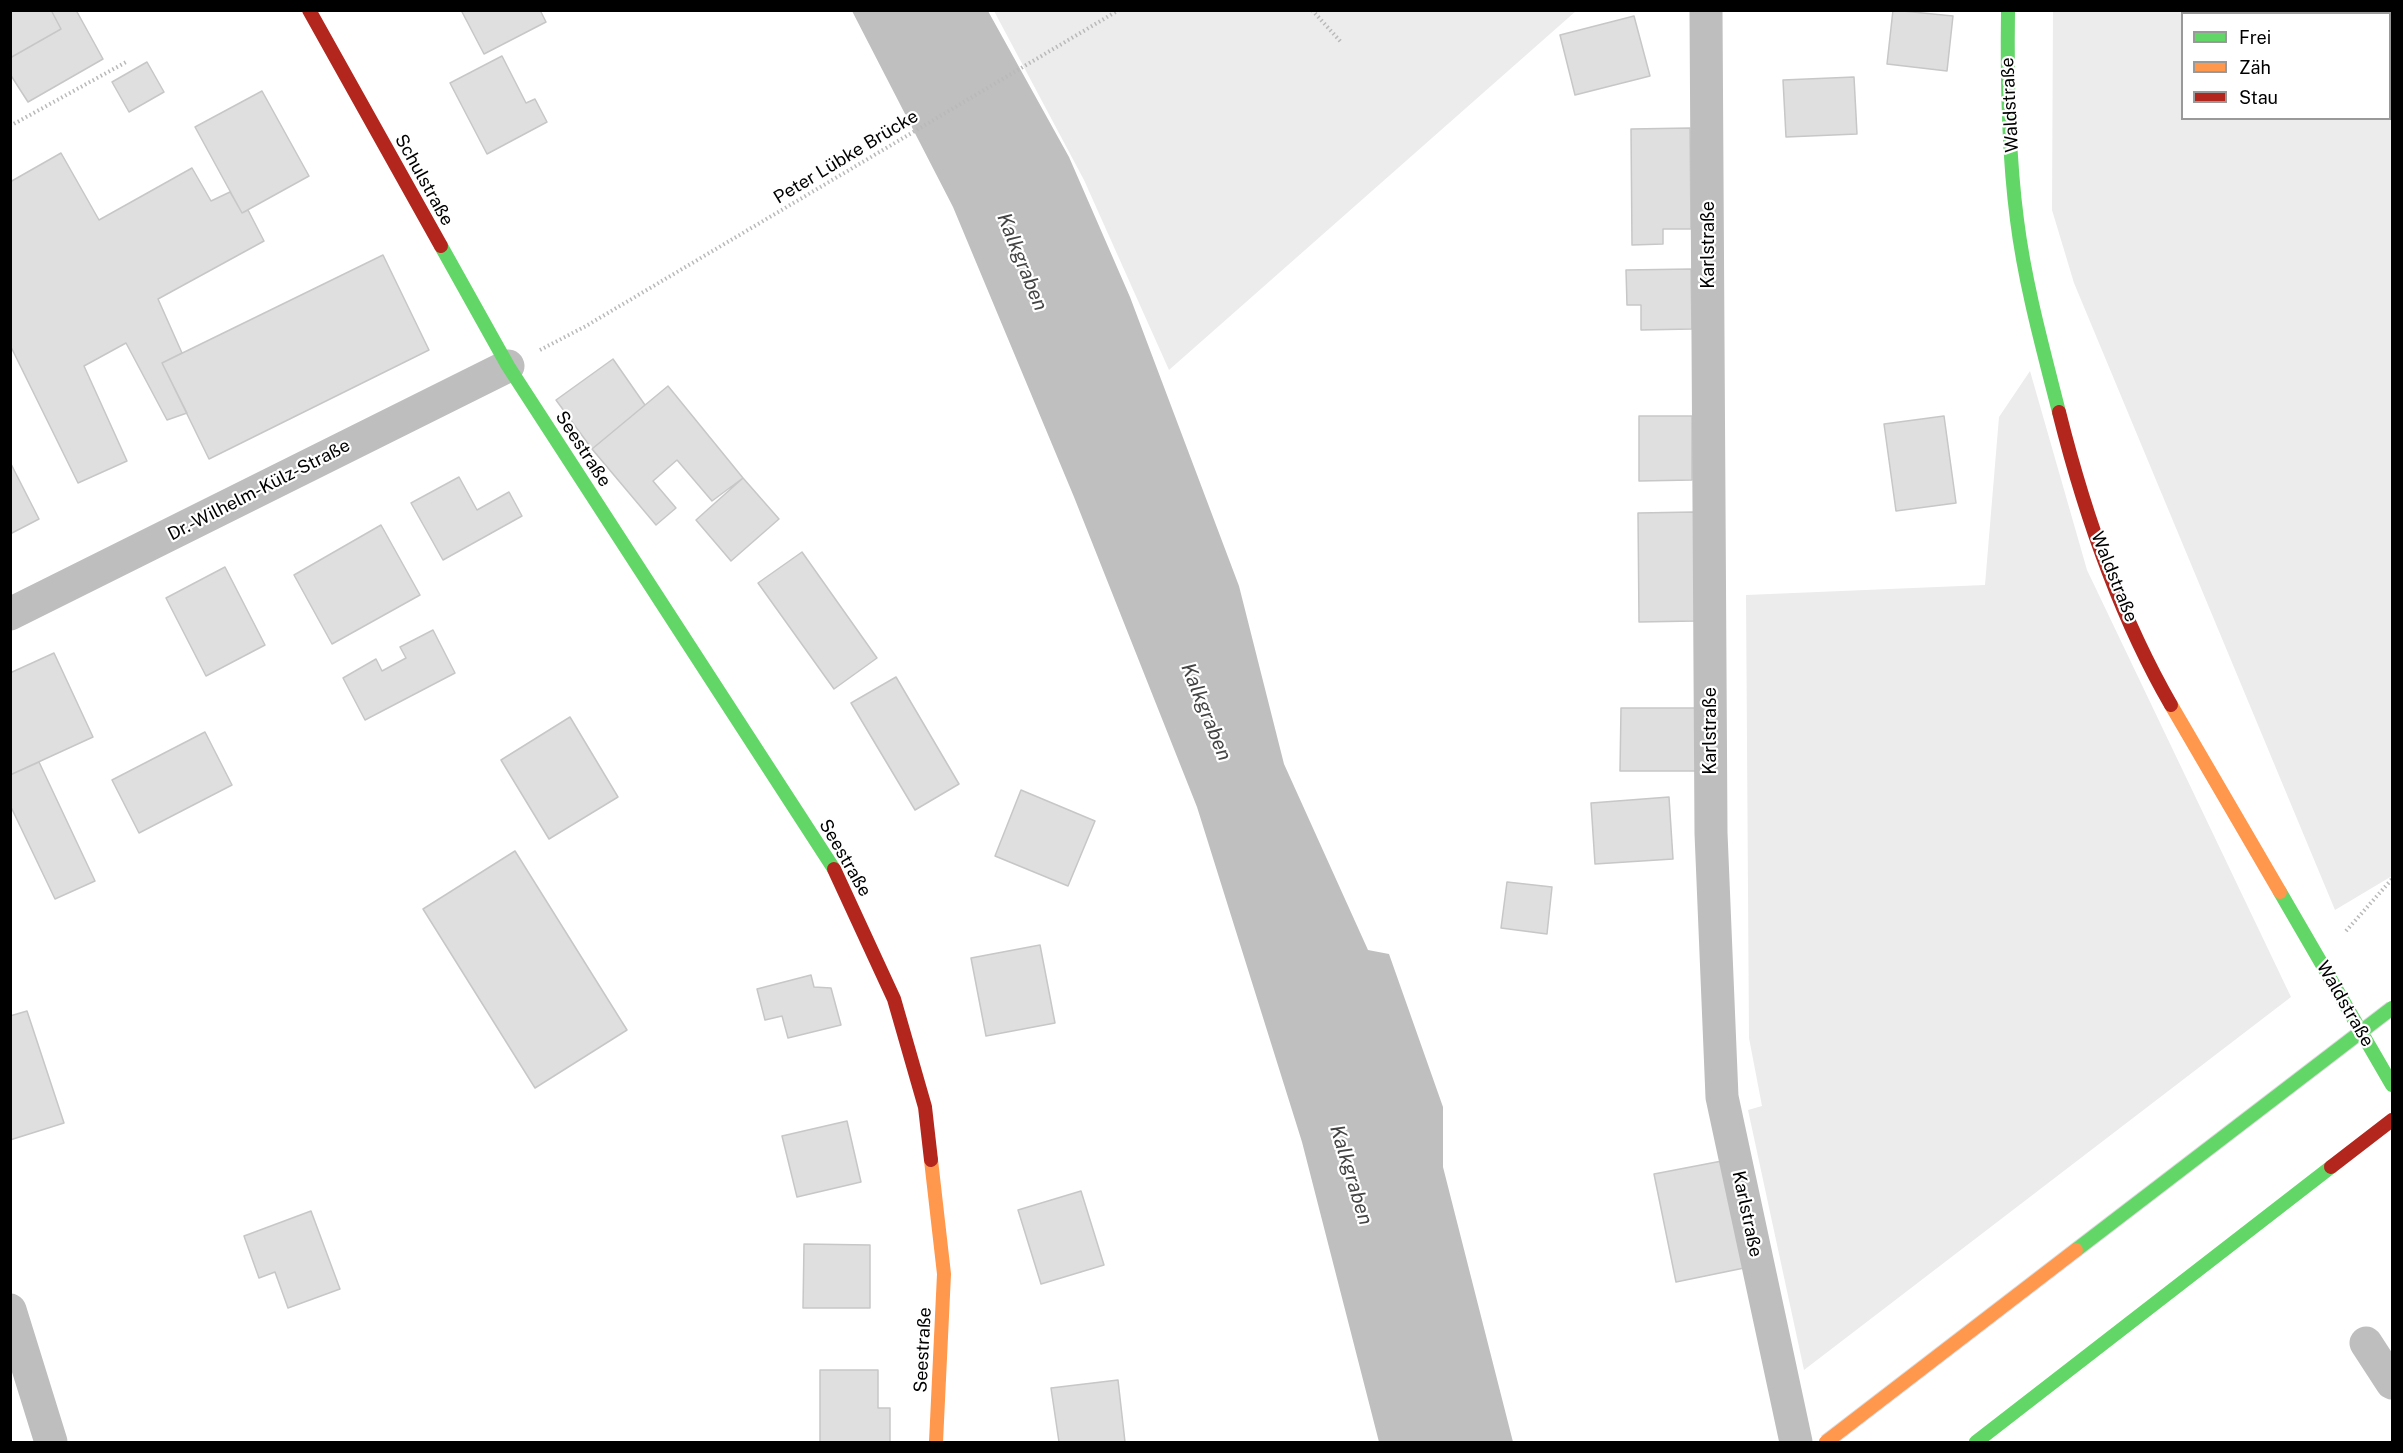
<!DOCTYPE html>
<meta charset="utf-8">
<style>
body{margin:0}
#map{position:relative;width:2403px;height:1453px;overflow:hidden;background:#fff;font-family:"Public Sans",sans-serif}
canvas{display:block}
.frame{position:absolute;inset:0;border:12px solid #000;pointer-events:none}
.legend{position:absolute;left:2181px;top:12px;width:210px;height:108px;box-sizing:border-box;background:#fff;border:2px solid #999;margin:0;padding:8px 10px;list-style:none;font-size:18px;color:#000}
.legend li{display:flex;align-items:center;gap:12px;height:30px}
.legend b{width:30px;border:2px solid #999}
</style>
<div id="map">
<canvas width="2403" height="1453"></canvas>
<div class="frame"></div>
<ul class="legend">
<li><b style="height:8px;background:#63d668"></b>Frei</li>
<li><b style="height:8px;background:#ff974d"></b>Zäh</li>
<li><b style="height:8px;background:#b3261e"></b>Stau</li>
</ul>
</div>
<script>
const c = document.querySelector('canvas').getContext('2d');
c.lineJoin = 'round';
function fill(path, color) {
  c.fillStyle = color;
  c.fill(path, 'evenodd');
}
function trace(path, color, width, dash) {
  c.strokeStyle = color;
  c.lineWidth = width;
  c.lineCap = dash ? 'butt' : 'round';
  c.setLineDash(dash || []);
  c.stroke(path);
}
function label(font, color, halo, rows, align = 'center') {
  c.font = font + ' "Public Sans",sans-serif';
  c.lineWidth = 4.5;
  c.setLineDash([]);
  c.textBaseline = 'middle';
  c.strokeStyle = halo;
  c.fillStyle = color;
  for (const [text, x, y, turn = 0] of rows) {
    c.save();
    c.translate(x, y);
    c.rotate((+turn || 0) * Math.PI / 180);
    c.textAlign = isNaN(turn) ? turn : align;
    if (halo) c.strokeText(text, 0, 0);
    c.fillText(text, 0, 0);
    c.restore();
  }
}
fill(new Path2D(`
 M994,11h582l-407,359 -85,-190z
 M2053,11h339v865l-57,34 -261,-627 -22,-73zM2182,14h208v104h-208z
 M2030,371l57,199 204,427 -487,373 -56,-260 14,-4 -13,-68 -3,-443 239,-10 14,-168z`), '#ececec');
fill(new Path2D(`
 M852,11h136l81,146 61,140 109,289 45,178 84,186 21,4 54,153v60l70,275h-134l-77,-300 -105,-335 -123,-310 -121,-290z`), '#bfbfbf');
const building = new Path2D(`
 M10,10h41l10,19 -51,29z
 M51,10h25l27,49 -75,43 -18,-28v-16l51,-29z
 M461,10h79l6,12 -62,32z
 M1893,10l60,6 -6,55 -60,-7z
 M1634,16l16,60 -75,19 -15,-60z
 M502,56l24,47 9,-4 12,23 -60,32 -37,-71z
 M147,62l17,30 -35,20 -17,-30z
 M1854,77l3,57 -71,3 -3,-57z
 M262,91l47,85 -67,37 -47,-86z
 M1690,128l1,101h-28v15l-31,1 -1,-116z
 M61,153l38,67 93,-52 19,33 19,-9 12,21 6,-3 16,31 -106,58 24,54 -20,10 25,50 -20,7 -41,-77 -42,23 43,95 -49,22 -68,-138v-163z
 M383,255l46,95 -220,109 -47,-96z
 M1691,269l1,60 -51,1v-25h-14l-1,-35z
 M613,359l32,46 -53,44 -36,-49z
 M668,386l75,92 -31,23 -35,-41 -24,21 23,27 -20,17 -64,-76z
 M1639,416h53v64l-53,1z
 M1944,416l12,87 -60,8 -12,-87z
 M10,462l29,57 -29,15z
 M459,477l18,33 32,-18 13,24 -79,44 -32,-57z
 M743,478l36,41 -48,42 -35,-41z
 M1694,512l1,109 -56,1 -1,-109z
 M381,525l39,70 -88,49 -38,-69z
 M802,552l75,106 -43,31 -76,-106z
 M225,567l40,78 -59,31 -40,-78z
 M433,630l22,43 -90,47 -22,-42 33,-19 6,12 24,-13 -6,-11z
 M54,653l39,84 -83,38v-102z
 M896,677l63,107 -44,26 -64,-107z
 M1621,708h76v63h-77z
 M570,717l48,80 -69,42 -48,-79z
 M205,732l27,53 -93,48 -27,-53z
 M39,762l56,119 -40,18 -45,-94v-30z
 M1021,790l74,31 -27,65 -73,-30z
 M1669,797l4,62 -78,5 -4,-61z
 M515,851l112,179 -92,58 -112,-179z
 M1507,882l45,5 -5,47 -46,-6z
 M1040,945l15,78 -69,13 -15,-78z
 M811,975l3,12 17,1 10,37 -53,13 -6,-22 -17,4 -8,-31z
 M27,1011l37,112 -54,17v-124z
 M847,1121l14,61 -64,15 -15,-61z
 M1727,1160l22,107 -73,15 -22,-108z
 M1081,1191l23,74 -63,19 -23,-74z
 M311,1211l29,78 -52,19 -13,-36 -16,6 -15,-42z
 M804,1244l66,1v63h-67z
 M820,1370h58v38h12v34h-70z
 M1118,1380l7,62h-66l-8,-54z`);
fill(building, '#dfdfdf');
trace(building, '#c7c7c7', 1.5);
trace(new Path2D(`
 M1312,10l29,32
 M10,126l118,-65
 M540,350l46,-24 533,-316
 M2346,931l46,-52`), '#b9b9b9', 4, [1.5, 3]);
trace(new Path2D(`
 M1706,10l5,823 11,264 74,345
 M10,614l498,-248
 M10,1310l41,132
 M2366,1343l26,40`), '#bebebe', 33);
trace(new Path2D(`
 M2008,10c-1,69 0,141 9,210 8,64 26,129 42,192
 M441,246l67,120 326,503
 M2280,892l112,193
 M1976,1442l355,-275`), '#63d668', 14);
trace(new Path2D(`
 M2171,705l109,187
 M931,1160l13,114 -8,168`), '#ff974d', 14);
trace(new Path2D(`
 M309,10l132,236
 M2059,412c25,100 60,203 112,293
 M834,869l60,130 31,108 6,53
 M2331,1167l61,-47`), '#b3261e', 14);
const fastBridge = new Path2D(`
 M2076,1250l316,-242`);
const slowBridge = new Path2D(`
 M1826,1442l250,-192`);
trace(fastBridge, '#dbdbdb', 16, []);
trace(slowBridge, '#dbdbdb', 16, []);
trace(fastBridge, '#63d668', 14);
trace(slowBridge, '#ff974d', 14);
label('18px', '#000', '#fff', [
 ["Waldstraße",2010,105,-93],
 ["Peter Lübke Brücke",846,157,-31],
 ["Schulstraße",424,180,61],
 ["Karlstraße",1708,245,-90],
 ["Seestraße",583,449,57],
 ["Dr.-Wilhelm-Külz-Straße",259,490,-27],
 ["Waldstraße",2114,577,68],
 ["Karlstraße",1710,731,-90],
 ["Seestraße",845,858,60],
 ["Waldstraße",2345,1004,60],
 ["Karlstraße",1747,1214,78],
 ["Seestraße",923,1350,-87]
]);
label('italic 20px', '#444', '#fff', [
 ["Kalkgraben",1022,262,68],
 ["Kalkgraben",1206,712,68],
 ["Kalkgraben",1351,1175,73]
]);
</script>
